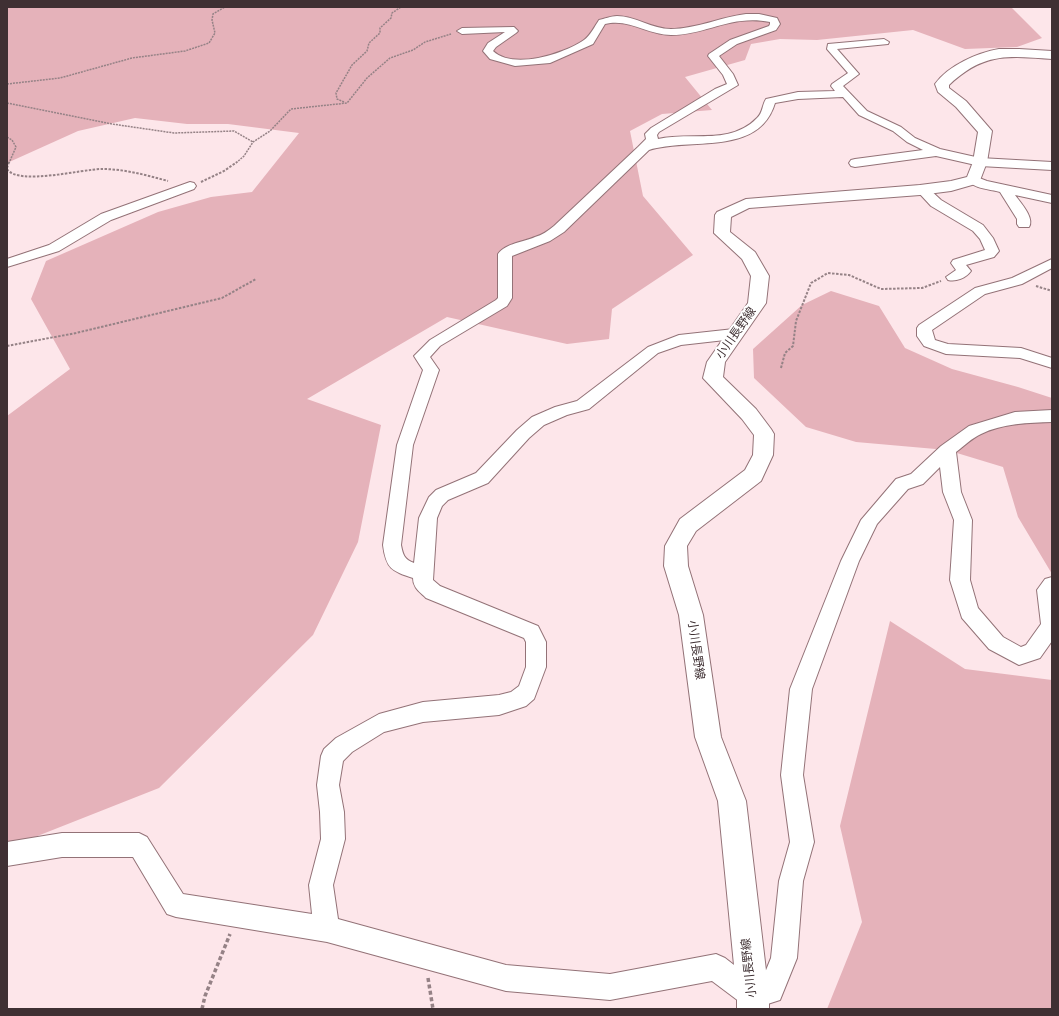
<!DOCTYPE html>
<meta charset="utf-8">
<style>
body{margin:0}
#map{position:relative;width:1059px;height:1016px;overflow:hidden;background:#fde6ea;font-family:"Public Sans",sans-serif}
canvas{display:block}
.frame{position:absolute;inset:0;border:8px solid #3f3033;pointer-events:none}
</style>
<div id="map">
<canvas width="1059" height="1016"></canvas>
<div class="frame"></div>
</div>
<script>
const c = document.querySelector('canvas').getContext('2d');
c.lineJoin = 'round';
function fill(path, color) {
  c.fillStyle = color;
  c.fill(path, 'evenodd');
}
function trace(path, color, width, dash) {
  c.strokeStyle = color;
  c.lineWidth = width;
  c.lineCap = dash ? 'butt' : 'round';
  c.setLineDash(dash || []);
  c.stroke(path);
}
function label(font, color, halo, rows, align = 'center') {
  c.font = font + ' "Public Sans","Noto Sans JP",sans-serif';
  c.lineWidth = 4;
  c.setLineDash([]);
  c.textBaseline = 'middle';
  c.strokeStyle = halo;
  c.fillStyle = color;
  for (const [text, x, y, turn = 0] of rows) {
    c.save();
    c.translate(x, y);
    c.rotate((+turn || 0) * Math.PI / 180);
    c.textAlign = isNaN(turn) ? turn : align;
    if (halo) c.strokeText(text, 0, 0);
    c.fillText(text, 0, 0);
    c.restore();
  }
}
fill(new Path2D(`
 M7,7h1004l31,31 -25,9 -52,2 -52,-19 -96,10 -37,-1 -29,5 -6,16 -60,17 27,33 -50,4 -32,17 13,65 50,59 -81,54 -3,30 -42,5 -120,-27 -140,82 74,26 -23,117 -45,93 -154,153 -152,60v-432l63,-47 -39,-70 15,-38 112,-49 53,-15 41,-5 47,-59 -71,-9h-41l-52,-6 -57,13 -71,32z
 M831,291l48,15 26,42 47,21 66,18 34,11v176l-34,-57 -15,-50 -56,-17 -91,-8 -50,-15 -52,-49 -1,-29 49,-44z
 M890,621l75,48 87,11v329h-225l35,-87 -22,-96z`), '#e5b2ba');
const minor = new Path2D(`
 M746,14h13l18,4 3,6 -4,6 -39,14 -18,12 14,18 5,11 -79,47 -2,3 1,4c33,-8 72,7 99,-21 6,-5 5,-13 9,-19l32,-7 37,-1 -4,-5 1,-2 16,-11 -21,-24 1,-5 56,-5 5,3 -1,2 -51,5 22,25 -16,12 24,25 34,16 14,11 25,11 40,9 72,4v8l-72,-4 -44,-10 -81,11 -4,-1 -2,-3 2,-3 4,-1 68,-9 -16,-8 -14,-11 -34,-16 -16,-18 -45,2 -23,4c-16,54 -85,34 -126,47l-85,82 -14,9 -38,15v42l-5,8 -67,40 -10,11 9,13 -26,75 -12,100c2,10 3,14 13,18l5,-45 10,-21 7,-7 40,-17 41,-43 15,-13 23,-10 22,-6 71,-54 31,-12 55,-6 5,2 2,3 -2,3 -5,2 -53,6 -23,8 -69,56 -22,6 -23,10 -15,13 -41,45 -40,17 -6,6 -5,12 -4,62 7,6 98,40 8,16v25l-12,32 -8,7 -27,9 -76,7 -39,10 -32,20 -9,9 -4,24 5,27 1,27 -12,46 5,34 168,46 104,9 106,-20 9,4 31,24 6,-2 9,-22 8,-77 11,-39 -9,-67 9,-86 51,-128 20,-41 35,-41 15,-5 30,-28 28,-20 46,-14 37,-2v12c-24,1 -49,1 -71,12 -9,4 -17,12 -25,18l5,40 11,28 -2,60 8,28 25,29 18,10 5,-2 15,-21 -4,-34 8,-11 7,-2v64l-12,17 -21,7 -30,-16 -27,-31 -12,-38 4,-60 -11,-28 -3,-25 -17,17 -15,5 -31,35 -18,37 -47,128 -9,86 11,67 -11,39 -6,77 -17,42 -28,9 -8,-4 -32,-24 -102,19 -104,-9 -179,-49 -151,-25 -9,-3 -34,-57h-71l-55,9v-24l55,-9h77l8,4 36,57 129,20 -3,-29 12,-46 -1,-27 -3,-27 4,-29 3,-7 12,-11 43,-24 44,-12 76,-7 12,-3 8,-6 7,-19v-25l-2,-4 -98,-40c-6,-6 -13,-10 -13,-20 -21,-7 -27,-9 -30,-33l14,-100 26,-75 -9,-14 16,-16 66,-40 2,-2v-44c8,-11 26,-12 37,-17 7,-2 13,-6 19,-11l84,-79 8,-8 -1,-5 6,-6 64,-39 12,-5 -4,-9 -15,-19 1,-2 21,-14 39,-14 1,-2v-2c-38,-8 -64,13 -99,13 -23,0 -42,-17 -66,-11l-12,20 -43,19 -35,3 -25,-7 -7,-8 5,-8 17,-11 -43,2 -5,-3 5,-3 52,-1 4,4 -2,2 -20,14 -3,4c20,19 71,3 91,-11 6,-4 11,-14 15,-20 5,-1 12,-4 18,-4 18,0 35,13 54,13 25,0 50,-12 75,-15z
 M974,176l13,5 65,14v8l-37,-8c5,7 20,23 14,32h-10l-2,-3v-5l-17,-27c-10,-3 -26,-3 -32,-12l2,-3z
 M190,182l4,1 2,3 -2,3 -83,31 -52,31 -52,16v-8l42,-14 52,-31z
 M922,185l4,1 15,14 42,25 10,13 6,13 -5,6 -28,8 5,6c-5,7 -15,11 -23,9l-2,-3 10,-7 -5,-7 2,-3 32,-10 -5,-11 -7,-8 -42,-25 -13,-14 -2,-3 2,-3z
 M1052,259v9l-30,16 -37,10 -53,36 3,10 13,4 73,4 31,10v10l-32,-10 -74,-4 -22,-8 -7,-10v-8l2,-3 56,-37 37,-10z`);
const major = new Path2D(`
 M999,49h20l33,2v8c-44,-3 -68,-7 -103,26v3l17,13 26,30 -5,31 -8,21 -28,8 -31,4 -171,13 -18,9 -1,15 25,20 14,24 -3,27 -41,59 -2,15 33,32 15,20 3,5 -1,21 -12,26 -65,50 -9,15 1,20 15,49 18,122 25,64 23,195v13h-32v-13l-19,-195 -23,-64 -16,-122 -15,-49 1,-20 15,-27 65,-49 8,-15 1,-20 -12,-16 -39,-41 4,-16 41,-59 3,-27 -9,-17 -28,-26 1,-18 2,-3 29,-13 174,-14 31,-4 16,-4 6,-15 5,-30 -22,-25 -18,-15 -3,-8c14,-19 42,-31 64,-35z`);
trace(minor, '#937277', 2);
trace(major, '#937277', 2);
trace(new Path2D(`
 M7,84l53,-6 72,-20 53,-7 24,-8 6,-10 -3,-13 1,-6 12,-7
 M344,102l-7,-3 -1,-6 16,-28 15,-14 2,-8 11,-10v-5l11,-10 1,-5 9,-6
 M7,103l105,21 62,9 60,-2 19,11
 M7,137l5,3 4,7 -7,16
 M236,163l8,-7 9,-14 17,-11 21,-22 56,-6 20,-25 23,-20 23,-8 12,-8 26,-8`), '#958286', 1.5, [2, 1]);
trace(new Path2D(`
 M7,168l2,-6
 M7,169c11,17 75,0 95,0 22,0 44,6 66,12
 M201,182l23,-11 13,-9
 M1036,286l16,5
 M7,346l69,-13 146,-35 34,-19
 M781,368l4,-15 8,-7 3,-25 15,-38 17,-10 21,2 32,14 41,-1 19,-7`), '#958286', 2, [2.5, 1.5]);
trace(new Path2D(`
 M428,978l5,31
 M202,1009l3,-13 25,-62`), '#958286', 3.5, [4, 2.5]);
fill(minor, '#fff');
fill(major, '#fff');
label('12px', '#3f3033', '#fff', [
 ["小川長野線",736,333,-55],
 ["小川長野線",696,650,82],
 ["小川長野線",749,968,-96]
]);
</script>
